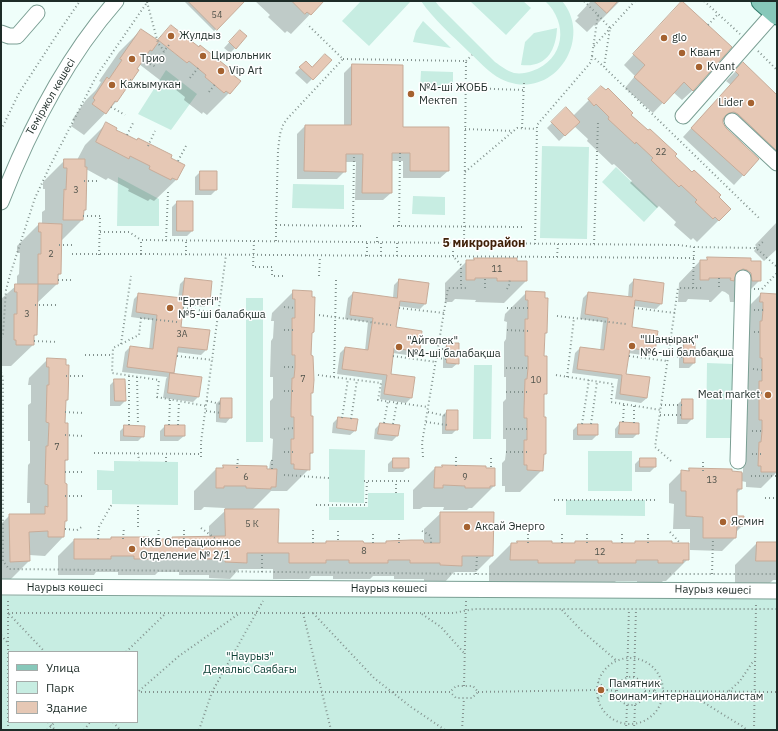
<!DOCTYPE html>
<meta charset="utf-8">
<style>
body{margin:0}
#map{position:relative;width:778px;height:731px;overflow:hidden;background:#effefa;font-family:"IBM Plex Sans",sans-serif}
canvas{display:block}
.frame{position:absolute;inset:0;border:2px solid #1e2c28;pointer-events:none}
.legend{position:absolute;left:8px;top:651px;width:130px;height:72px;box-sizing:border-box;background:#fff;border:1px solid #a5aba9;margin:0;padding:5px 7px;list-style:none;font-size:12px;color:#1e2c28}
.legend li{display:flex;align-items:center;gap:8px;height:20px}
.legend b{width:20px;border:1px solid #a5aba9}
</style>
<div id="map">
<canvas width="778" height="731"></canvas>
<div class="frame"></div>
<ul class="legend">
<li><b style="height:5px;background:#87c8ba"></b>Улица</li>
<li><b style="height:11px;background:#c7ede2"></b>Парк</li>
<li><b style="height:11px;background:#e6c8b5"></b>Здание</li>
</ul>
</div>
<script>
const c = document.querySelector('canvas').getContext('2d');
c.lineJoin = 'round';
function fill(path, color) {
  c.fillStyle = color;
  c.fill(path, 'evenodd');
}
function trace(path, color, width, dash) {
  c.strokeStyle = color;
  c.lineWidth = width;
  c.lineCap = dash ? 'butt' : 'round';
  c.setLineDash(dash || []);
  c.stroke(path);
}
function label(font, color, halo, rows, align = 'center') {
  c.font = font + ' "IBM Plex Sans",sans-serif';
  c.lineWidth = 3;
  c.setLineDash([]);
  c.textBaseline = 'middle';
  c.strokeStyle = halo;
  c.fillStyle = color;
  for (const [text, x, y, turn = 0] of rows) {
    c.save();
    c.translate(x, y);
    c.rotate((+turn || 0) * Math.PI / 180);
    c.textAlign = isNaN(turn) ? turn : align;
    if (halo) c.strokeText(text, 0, 0);
    c.fillText(text, 0, 0);
    c.restore();
  }
}
fill(new Path2D(`
 M361,1h50l-42,45 -27,-25z
 M421,1h14l4,5 56,56c6,4 12,9 19,11 6,1 13,0 18,-2 33,-11 37,-48 13,-70h17c29,34 -1,90 -46,83 -5,-1 -11,-3 -15,-5 -12,-6 -22,-18 -32,-27 -17,-17 -35,-32 -48,-51z
 M470,1h53l8,7 -25,27z
 M423,21l28,27 -38,-6 3,-11z
 M557,28c-1,23 -11,40 -36,37l4,-23 9,-9z
 M166,70l31,24 -26,36 -33,-16z
 M421,71l32,1v18l-33,-1z
 M542,146l47,1 -2,92 -47,-1z
 M616,167l42,40 -14,15 -42,-40z
 M118,177l41,22v27h-42z
 M293,184l51,1v24l-52,-1z
 M413,196l32,1v18l-33,-1z
 M246,298h17v144h-17z
 M707,363l26,1v74h-27z
 M474,365h18l-1,74h-18z
 M329,449l36,1 -1,53 -35,-1z
 M588,451h44v40h-44z
 M114,461l64,1v43l-66,-1v-14h-15v-20l17,1z
 M368,493h36v27h-75v-13h39z
 M566,500h79v16l-79,-1z
 M1,596l776,2v132h-776zM9,652h128v70h-128z`), '#c7ede2');
fill(new Path2D(`
 M184,1h60l-30,30z
 M255,1h64l2,2 -30,31 -4,-3 -2,2 -17,-16 2,-2z
 M591,1h29l-25,25 -1,-1 -7,7 -12,-11 4,-4 -2,-1z
 M672,13l21,77 -11,10 -9,-8 -20,21 -28,-25 10,-12 -11,-11z
 M171,26l68,55 -10,12 -22,22 -4,-3 -1,2 -18,-14 1,-3 -19,-15 -1,2 -26,-20 -22,37 -33,34 -13,-9 3,-4 -2,-2 14,-20 10,-10 5,-8 -2,-1 20,-29 22,-22 16,11z
 M235,36v12l-5,5 -6,-5z
 M331,60l-24,24 -12,-11 11,-11 6,7z
 M743,64l34,32v68l-48,-41 -7,-2 3,7 33,31 -24,26 -51,-48 48,-52 -5,-4z
 M352,65l50,63 46,43 -8,7h-37v-17h-12v32l-8,7h-28l1,-38h-11v9l-8,8h-40v-45l8,-8h39v-53z
 M602,87l128,122 -33,33 -4,-4 -2,2 -17,-15 2,-3 -17,-16 -2,2 -27,-25 2,-2 -18,-17 -2,1 -25,-24 1,-2 -14,-13 -15,15 -12,-13 19,-19 7,7z
 M107,123l8,7 54,28 7,22 -22,21 -4,-2 -2,2 -20,-10 1,-2 -21,-11 -2,2 -20,-11 -1,41 -2,2 -1,8 -22,22v32l-3,3v7l-21,20v31l-3,2v8l-22,21h-10v-67l16,-14v-9l2,-2 1,-21h-3v-7l22,-22h3v-12l3,-2v-21h-2v-7l22,-22h12l8,-15z
 M200,172l16,18 -5,5h-16v-18z
 M177,202l15,29 -5,5h-15v-29z
 M777,222v29l-1,-1 -12,11 -10,-10 3,-4 -2,-2z
 M708,258l42,4 10,18 -22,22h-8l-1,-7 -4,-3 -3,-1 -11,11h-2v-2l-21,-1 -2,3h-8l1,-19 21,-22h6z
 M474,259l42,3 10,19 -22,22 -29,-1 1,-2 -21,-1 -3,3h-7v-19l22,-22h5z
 M185,279l26,3 -2,20 -5,5 -21,-3 -3,23 29,4 -3,19 -5,5 -25,-3 -2,21 -2,1 29,4 -3,19 -5,5 -30,-4 3,-19 1,-2 -45,-5 3,-20 5,-5 19,3 3,-30 -21,-3 3,-18 5,-5 39,5 2,-15z
 M399,280l26,24 -5,5 -22,-3 -3,22 24,23 -5,5 -21,-3 -3,22 21,23 -5,5 -26,-4 2,-19 -45,-6 3,-21 5,-5 20,3 3,-29 -23,-3 3,-21 5,-5 40,5 1,-13z
 M634,280l27,24 -5,5 -23,-3 -3,22 24,23 -5,5 -21,-3 -3,21 22,24 -6,5 -26,-4 3,-20 -46,-6 3,-20 5,-5 20,3 3,-29 -23,-3 3,-21 5,-5 40,5 1,-13z
 M294,291l19,41 -2,2 1,58 -2,3 2,58 -3,2v14l-22,22h-16l-19,19 25,34h47l3,-2 57,2 3,-2 37,-1v-12l17,-16 51,43 -16,16h-22l-9,10h-21v-3h-30v-3h-21l-3,3h-37v-3h-22l-2,3h-36v-10h-34l-9,10 -21,-1v-3h-30v-3h-21l-3,3h-37v-3h-22l-2,3h-36v-19l16,-16h35l3,-2 58,2 2,-2 37,-1v-11l16,-15v-3l-21,-1 -3,3h-7v-19l22,-22h5l3,-3 45,4 1,-8 2,-3 1,-20 -3,-1v-37l3,-3v-21h-3l1,-36 2,-3 1,-17h-3l1,-8z
 M527,292l19,41 -2,2 -1,22 3,36 -3,3 2,58 -2,2 -1,14 -22,22h-15v-6h-3v-23l3,-3 1,-8v-13h-3v-37l3,-3v-22h-2v-35l2,-3 1,-17 -3,-1 1,-7z
 M761,294l16,1v177l-16,16 -15,-1v-5l-5,-1v8l-5,5v23l6,9 -7,7v5l-13,13 -32,-1v-21h-17l1,-25 -5,-1v-19l13,-13 5,1 2,-3 54,4v-15l3,-3v-20h-2l1,-125z
 M448,344l10,19 -6,5h-9v-19z
 M684,344l10,19 -5,5h-10v-19z
 M48,359l19,41 -2,2 -1,22 3,6v30l-3,2 2,58 -2,3 -1,14 -18,19 -16,-1v6l-19,19h-9v-56l9,-9h20v-12h-3l1,-38 2,-2v-22h-2v-36l3,-2v-18h-3l1,-7z
 M115,380l10,21 -5,5h-10v-21z
 M221,399l10,18 -5,6 -10,-1v-18z
 M682,400l10,19 -5,5h-10v-19z
 M447,411l10,18 -5,5h-10v-18z
 M338,418l18,12 -6,5 -18,-2 1,-10z
 M620,423l18,10 -5,5h-18v-9z
 M380,424l19,2 -2,10 -5,5 -18,-2 1,-10z
 M578,425h19v10l-5,5h-19v-10z
 M125,426l18,10 -5,5h-18v-10z
 M165,426l19,10 -6,5h-18v-10z
 M393,459l15,8 -5,5h-15v-8z
 M640,459l15,8 -5,5h-15v-8z
 M443,466l42,3 9,17 -22,22h-3l-2,2h-24l1,-3h-21l-3,2h-7v-19l22,-22h5z
 M517,542l34,2h22l2,-2 36,2h22l3,-2 35,2 17,15 -22,22h-3l-3,3h-23v-3h-21l-3,3h-37v-2h-22l-2,2h-36v-2h-27v-16l22,-22h4z
 M757,543h20v37h-4l-3,3h-35v-18z`), '#0003');
const building = new Path2D(`
 M188,1h57l-28,29z
 M292,1h32l-13,14 -4,-3 -2,2z
 M594,1h24l-11,12z
 M682,1l50,46 -39,44 -9,-9 -20,22 -30,-27 11,-12 -12,-11z
 M171,25l28,22 1,-2 30,24 -2,2 13,10 -11,13 -4,-3 -2,2 -19,-16 1,-2 -17,-14 -2,2 -29,-23z
 M141,29l18,12 -7,10 -2,-1 -13,19 2,1 -22,32 -2,-1 -9,13 -14,-10 3,-4 -2,-2 14,-21 2,2 13,-19 -2,-1z
 M240,30l7,6 -11,13 -7,-7z
 M325,54l7,6 -19,20 -14,-13 7,-6 6,6z
 M743,62l34,33v56l-39,-37 -4,-2 -5,1 -3,2 -3,4v4l3,5 33,31 -15,17 -53,-48 48,-53 -4,-4z
 M352,64l51,1v62h46v44h-39v-18h-18v40h-30l1,-39h-17v18l-42,-1 1,-46h46z
 M601,86l5,4 2,-2 25,25 -2,2 17,15 2,-1 27,25 -2,2 17,16 2,-2 27,25 -2,2 12,12 -12,12 -4,-4 -2,2 -18,-17 2,-2 -16,-15 -2,2 -28,-27 2,-2 -17,-16 -1,2 -27,-25 1,-2 -13,-13 -2,2 -6,-7z
 M566,107l14,15 -15,14 -14,-14z
 M106,122l11,6 -1,2 11,5 10,5 1,-2 34,17 -1,3 14,7 -8,15 -5,-2 -1,2 -22,-11 1,-3 -20,-10 -1,3 -33,-17z
 M64,159h21v8h2l-1,43h-2l-1,10h-20l1,-31 2,1 1,-22h-3z
 M200,171h17v19h-17z
 M177,201h16v30h-16z
 M39,223l23,1 -1,50h-3v10h-20v-30h3v-22h-2z
 M707,257l44,1v3h10v20h-9l-1,-8 -4,-3 -4,-1 -7,4 -2,8 -4,-1 1,-2h-22v2h-9v-20h7z
 M474,258h43v3h10v20h-30v-3h-22v2h-9v-20h8z
 M185,278l27,3 -2,21 -26,-3 -3,28 29,3 -3,20 -29,-3 -4,26 -47,-6 3,-21 23,3 4,-34 -21,-3 2,-19 44,5z
 M399,279l30,4 -3,21 -26,-3 -4,26 26,4 -2,21 -26,-4 -3,26 24,3 -3,21 -28,-4 3,-19 -45,-6 3,-22 23,3 5,-32 -23,-3 3,-23 44,6z
 M634,279l30,4 -2,21 -27,-4 -3,27 26,4 -3,21 -25,-4 -4,26 24,3 -3,21 -27,-4 2,-19 -45,-6 3,-22 24,3 4,-32 -23,-4 3,-22 44,5z
 M15,284h23l-1,51h-3v10h-18v-5h-2v-26h3v-22h-2z
 M293,290l19,1v6h3l-1,35 -2,1 -1,22 2,1 1,24 -1,13h-2v23h2v37h-3v17l-16,-1v-5h-3v-25h3v-22h-3v-8l1,-31h2l1,-11v-12h-3v-37h3v-19h-2z
 M526,291l19,1v6h3l-1,35h-2l-1,23h3v38h-3v23h2v37h-2l-1,17 -16,-1v-5h-3v-25h3v-22h-3v-9l1,-30h2l1,-11v-12h-3v-37h3v-19h-2z
 M761,293l16,1v178h-16v-6h-3l1,-24h2l1,-11v-11h-3v-39h3v-23h-2v-37h2l1,-11v-8h-3z
 M447,343h12v21l-12,-1z
 M684,343h11v20h-11z
 M47,358l19,1v6h3l-1,35h-2l-1,23h3v37h-3v23l2,1v37h-2l-1,16h-16v-6l-19,1 1,29 -20,1 -1,-48h36v-8l3,1v-22l-3,-1 1,-38h2l1,-23 -3,-1 1,-37h2v-18h-2z
 M170,373l32,4 -3,20 -31,-4z
 M114,379h11l1,22h-11z
 M221,398h11v20h-12z
 M682,399h11v20h-11z
 M447,410h11v20h-12z
 M338,417l20,2 -2,12 -19,-3z
 M620,422l19,1v11h-20z
 M380,423l20,2 -2,11 -20,-2z
 M578,424h20v11h-20z
 M124,425l21,1 -1,11 -20,-1z
 M165,425h20v11h-20z
 M393,458h16v10h-16z
 M640,458h16v9h-16z
 M223,465l44,1v3h10l-1,18h-5v2l-25,-1v-2h-22v2h-8v-20h7z
 M442,465l44,1v2h9v18h-5v2h-25v-2l-22,-1v3h-9l1,-21h7z
 M689,468l43,1v2l10,1v17h-5v27h7l-1,10h-6l-1,12h-33v-21l-17,-1v-25h-5v-21l8,1z
 M225,509h54l-1,34h48v-2h37l1,2h22v-2l25,-1h12l1,3h16v-31h54l-1,44h-31v10l-22,-1v-2h-30v-3h-22v3h-39v-3h-23v3h-37v-10h-42v10l-22,-1v-3h-30v-3h-22v3h-39v-3h-23v3h-37v-20h37v-2h38v2h23v-2l53,-1z
 M517,541h35v2h23v-2h37v2h23v-2h37v2h17v17h-6v3h-25v-3h-22v3h-38v-3h-23v3h-37v-3h-28l1,-17h6z
 M757,542h20v19h-21z`);
fill(building, '#e6c8b5');
trace(building, '#c7ab98', 1);
const minor = new Path2D(`
 M1,33l8,3h8l20,-23
 M683,116l91,-103
 M732,121l45,42
 M1,202c28,-72 64,-143 115,-201
 M738,461l5,-183
 M1,587l776,4`);
const major = new Path2D(`
 M761,1l16,14`);
trace(minor, '#7a9e93', 17);
trace(major, '#2e7969', 21);
trace(new Path2D(`
 M704,1l36,33
 M147,2l11,41 6,8
 M598,15l12,13 -6,39 155,151
 M708,25l10,-11
 M594,46l41,-45
 M758,51l19,19
 M162,56l2,-5 5,-6
 M592,56l12,11
 M343,59l123,2 -2,182
 M143,60l13,7
 M466,61l6,-6
 M190,78l8,-10
 M130,80l13,7
 M466,88l58,2
 M209,92l7,-9
 M111,107l14,8
 M522,128l2,-45
 M465,129l48,2
 M1,130l18,-37 41,-63 20,-29
 M127,135l7,-14
 M148,146l7,-15
 M178,161l8,-15
 M465,172l52,-44 20,1
 M84,181h16
 M83,216h17
 M276,225l2,-75 2,-16 3,-9 4,-6 56,-60 -36,-35
 M353,226l1,-72
 M393,226l130,1
 M399,226l1,-73
 M100,232h29l12,8
 M166,241l2,-49
 M254,241l-1,26h19v9h12
 M276,241v-16l85,1
 M377,242v-7
 M453,243v13l8,9v23
 M535,244l2,-119 54,-63 7,-47 -14,-14
 M594,244l4,-122
 M59,245h13
 M756,248l9,-8
 M72,254h69
 M99,255l1,-37
 M186,255v-14
 M367,256v-14
 M381,256v-13
 M397,256v-13
 M557,257l1,-13
 M694,258l-553,-4v-14l538,5 15,2 62,1 21,19
 M319,276l1,-20
 M719,278v10
 M58,280h13
 M485,288v-10
 M693,288l1,-41
 M507,289l2,-4 1,-7
 M754,289h8l15,-16
 M35,305h24
 M284,307l11,1
 M183,308l36,5
 M399,308l45,5
 M507,308h21
 M634,308l41,5
 M754,310h9
 M319,315l72,10
 M557,316l69,8
 M177,322l-36,-4 -2,17 -26,13 -1,25 47,7 -2,17 49,9
 M284,330h11
 M507,330l21,1
 M754,332h8
 M1,338l2,-4 3,-44 4,-15 25,-77 15,-32 47,-91 51,-74
 M34,341l24,1
 M121,344l10,-68
 M438,349h10
 M669,349h15
 M85,355h28
 M177,356l36,4
 M393,356l43,6
 M629,356l38,5
 M669,356l15,1
 M437,358l10,1
 M284,367h11
 M506,368h22
 M753,369l9,1
 M1,372l2,6v183l6,8 458,5h310
 M318,375l63,8 -3,17 50,7
 M556,375l57,9 -2,18 50,8
 M66,376h19
 M137,377l1,48
 M334,377l2,-97
 M567,377l7,-59
 M284,391h10
 M506,392h21
 M753,393h9
 M207,401l14,3
 M661,405h21
 M206,411l15,2
 M65,412l19,1
 M428,412l19,4
 M660,415h22
 M342,418l6,-39
 M351,419l6,-39
 M426,422l21,3
 M623,422l1,-18
 M384,423l4,-22
 M634,423v-17
 M393,424l4,-22
 M582,424l7,-44
 M591,424l6,-42
 M129,425v-49
 M169,425l1,-25
 M178,425l1,-24
 M284,429l10,-1
 M506,429h21
 M752,431h10
 M65,435l19,1
 M284,452h10
 M506,452h21
 M94,453l107,1
 M138,453l1,8
 M752,454h9
 M201,457v-15l25,-187
 M423,457l-1,-14 26,-155h20
 M456,457v11
 M491,458v10
 M671,461l-16,-14 23,-159h25
 M166,462v-8
 M237,468l1,-10
 M272,469v-11
 M703,471v-10
 M65,472h19
 M284,475l45,3
 M751,476h26
 M364,481h47
 M396,493v-12
 M65,496h18
 M765,498h12
 M554,500h103
 M316,505h50l1,-24
 M138,527v-23
 M201,528l15,11
 M65,529l12,1 6,-4
 M313,530v13
 M338,531v12
 M422,531l9,5v7
 M670,532l10,11
 M98,539l1,-12 13,-23
 M123,539l1,-12
 M158,539l1,-12
 M184,539v-11
 M373,543v-12
 M399,543v-12
 M528,543v-12
 M562,543v-11
 M587,543v-11
 M622,543v-11
 M648,543v-11
 M262,572v-19
 M476,574l1,-18
 M712,574l1,-36
 M562,610l20,21 35,30
 M8,613h446l20,-4h303
 M303,613l28,117
 M313,613l61,65 37,29 34,23
 M9,614l36,38
 M422,614l19,13 23,26
 M1,635l6,7
 M126,652l39,-38
 M597 691a33 33 0 1 1 66 0a33 33 0 1 1-66 0Z
 M617 691a14 14 0 1 1 28 0a14 14 0 1 1-28 0Z
 M627,677l2,-68
 M634,677l2,-68
 M464,686l2,-85
 M607,690l9,1
 M139,691l40,-35 61,-43
 M645,691h9
 M663,691l114,1
 M729,691l11,-10 14,-21
 M137,692h313l6,6h16l6,-6 -5,-6h-17l-6,6
 M478,692l119,-2
 M687,692l40,25 15,9 5,4
 M598,699l9,-9 -9,-8
 M662,699l-8,-8 8,-8
 M48,722l7,8
 M80,722h9
 M113,722l7,8
 M8,730v-131
 M47,730l8,-8
 M84,730l6,-8
 M199,730l13,-38 51,-91
 M462,730l2,-32
 M626,730l1,-25
 M634,730l1,-25
 M754,730l2,-127`), '#83928e', 2, [1, 3]);
trace(minor, '#fff', 15);
trace(major, '#87c8ba', 19);
for (const [x, y, r, color] of [
 [171,36,4,"#a56230"],
 [664,38,4,"#a56230"],
 [682,53,4,"#a56230"],
 [203,56,4,"#a56230"],
 [132,59,4,"#a56230"],
 [699,67,4,"#a56230"],
 [221,71,4,"#a56230"],
 [112,85,4,"#a56230"],
 [411,94,4,"#a56230"],
 [751,103,4,"#a56230"],
 [170,308,4,"#a56230"],
 [632,346,4,"#a56230"],
 [399,347,4,"#a56230"],
 [768,395,4,"#a56230"],
 [723,522,4,"#a56230"],
 [467,527,4,"#a56230"],
 [132,549,4,"#a56230"],
 [601,690,4,"#a56230"]
]) {
  const dot = new Path2D();
  dot.arc(x, y, r, 0, 2 * Math.PI);
  c.fillStyle = color;
  c.fill(dot);
  trace(dot, '#fff', 1.5);
}
label('9px', '#50534b', null, [
 ["54",217,15],
 ["22",661,152],
 ["3",76,190],
 ["2",51,254],
 ["11",497,269],
 ["3",27,314],
 ["3А",182,334],
 ["7",303,379],
 ["10",536,380],
 ["7",57,447],
 ["6",246,477],
 ["9",465,477],
 ["13",712,480],
 ["5 К",252,524],
 ["8",364,551],
 ["12",600,552]
]);
label('11px', '#1e2c28', '#fff', [
 ["Жулдыз",179,36],
 ["glo",672,38],
 ["Квант",690,53],
 ["Цирюльник",211,56],
 ["Трио",140,59],
 ["Kvant",707,67],
 ["Vip Art",229,71],
 ["Кажымукан",120,85],
 ["№4-ші ЖОББ",419,88],
 ["Мектеп",419,101],
 ["Lider",743,103,"right"],
 ["\"Ертегі\"",178,302],
 ["№5-ші балабқша",178,315],
 ["\"Шаңырақ\"",640,340],
 ["№6-ші балабақша",640,353],
 ["\"Айгөлек\"",407,341],
 ["№4-ші балабақша",407,354],
 ["Meat market",760,395,"right"],
 ["Ясмин",731,522],
 ["Аксай Энерго",475,527],
 ["ККБ Операционное",140,543],
 ["Отделение № 2/1",140,556],
 ["Памятник",609,684],
 ["воинам-интернационалистам",609,697]
], 'left');
label('11px', '#1e2c28', '#fff', [
 ["Теміржол көшесі",51,97,-60],
 ["Наурыз көшесі",65,588],
 ["Наурыз көшесі",389,589],
 ["Наурыз көшесі",713,590,1]
]);
label('11px', '#0e4237', '#fff', [
 ["\"Наурыз\"",250,657],
 ["Демалыс Саябағы",250,670]
]);
label('bold 12px', '#402109', '#fff', [
 ["5 микрорайон",484,244]
]);
</script>
